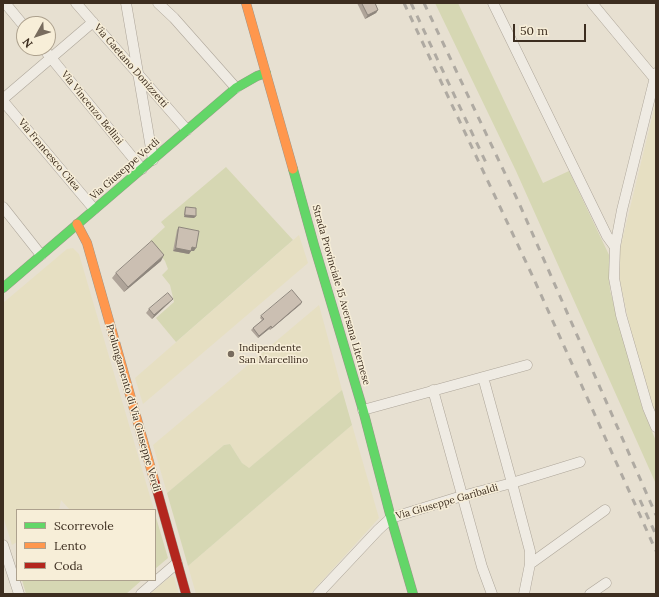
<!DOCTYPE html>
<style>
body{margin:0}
#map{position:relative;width:659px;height:597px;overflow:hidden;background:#e7e0d1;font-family:Lora,serif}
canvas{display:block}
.frame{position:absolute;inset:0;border:4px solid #3d2e20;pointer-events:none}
.legend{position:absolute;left:16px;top:509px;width:140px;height:72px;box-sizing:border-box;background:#f7eed8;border:1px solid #ada18e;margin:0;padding:5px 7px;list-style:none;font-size:12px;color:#3d2e20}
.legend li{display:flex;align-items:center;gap:8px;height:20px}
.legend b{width:20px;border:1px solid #ada18e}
.north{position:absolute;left:16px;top:16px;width:40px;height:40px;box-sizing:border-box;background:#f7eed8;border:1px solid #ada18e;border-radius:50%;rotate:231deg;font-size:11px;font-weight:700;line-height:16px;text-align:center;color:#3d2e20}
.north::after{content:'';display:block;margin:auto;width:14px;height:18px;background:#786c5e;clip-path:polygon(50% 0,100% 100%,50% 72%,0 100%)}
.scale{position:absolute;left:513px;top:24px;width:73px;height:18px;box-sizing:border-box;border:2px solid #3d2e20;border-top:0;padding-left:5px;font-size:12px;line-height:14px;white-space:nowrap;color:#3d2e20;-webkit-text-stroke:3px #f7eed8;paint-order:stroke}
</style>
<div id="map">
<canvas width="659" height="597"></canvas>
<div class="frame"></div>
<ul class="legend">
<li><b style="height:5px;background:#63d668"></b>Scorrevole</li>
<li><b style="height:5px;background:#ff974d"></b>Lento</li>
<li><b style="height:5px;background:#b3261e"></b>Coda</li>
</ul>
<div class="north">N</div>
<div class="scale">50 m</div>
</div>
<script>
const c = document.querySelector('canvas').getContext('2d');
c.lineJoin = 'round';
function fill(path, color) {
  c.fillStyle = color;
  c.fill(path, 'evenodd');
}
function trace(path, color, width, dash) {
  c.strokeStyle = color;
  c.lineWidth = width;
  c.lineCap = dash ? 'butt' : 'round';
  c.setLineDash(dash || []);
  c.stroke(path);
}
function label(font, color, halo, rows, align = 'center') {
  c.font = font + ' Lora,serif';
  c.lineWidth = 3;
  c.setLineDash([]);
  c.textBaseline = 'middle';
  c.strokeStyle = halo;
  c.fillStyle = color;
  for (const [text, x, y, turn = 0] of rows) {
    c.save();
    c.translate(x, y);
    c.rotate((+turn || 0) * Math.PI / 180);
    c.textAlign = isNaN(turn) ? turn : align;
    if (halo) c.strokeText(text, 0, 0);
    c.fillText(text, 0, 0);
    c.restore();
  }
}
fill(new Path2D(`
 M656,101v312l-11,-28 -17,-66 -8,-38v-32z
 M299,235l9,28 -165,141 -8,-26z
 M73,248l6,6 75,256h-84l-9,-10 -2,10h-42v32l-5,3 -9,-29v-213l64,-54z
 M319,305l23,85 -94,79 -6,-6 -12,-19 -6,1 -57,48 -14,-48z
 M352,425l27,93 -69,76h-114l-8,-28z
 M171,576l3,1 5,17h-29z`), '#e6dfc2');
fill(new Path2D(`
 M435,3h23l85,180 26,-12 41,86 -1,16 1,17 6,23 27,97 13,31v43l-140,-313z
 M226,167l67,73 -117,102 -20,-24 18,-16 -4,-17 -8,-10 6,-6 -3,-8 -15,-20 15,-14 -4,-5z
 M342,390l10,35 -164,141 -21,-73 57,-48 6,-1 12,19 7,5z
 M155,514l13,44 -13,11z
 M22,580h120l-16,14h-100z`), '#d6d7b3');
const street = new Path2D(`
 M5,3l19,23
 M76,3l111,127
 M126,3l27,157
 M158,3l16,15 62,70
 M493,3l114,233 8,11
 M592,3l63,76
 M43,48l99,121
 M656,73l-34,137 -7,37 -1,31 7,37 27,93 8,19
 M3,99l90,-77
 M3,101l91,108
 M3,207l38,48
 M483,377l29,106 18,68v13l-6,30
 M433,390l49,177 10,27
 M363,410l164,-45
 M3,545l16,49
 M530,564l75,-54
 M141,594l36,-31
 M318,594l60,-64 13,-12 71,-22 50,-13 68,-21
 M590,594l16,-11`);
const fast = new Path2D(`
 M293,169l21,76 49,165 28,108 22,76
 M3,288l233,-200 21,-12 9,-3`);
const slow = new Path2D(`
 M246,3l47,166
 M77,224l10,19 68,240`);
const jam = new Path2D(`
 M155,483l31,111`);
trace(street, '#ada599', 11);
trace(fast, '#9c958a', 10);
trace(slow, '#9c958a', 10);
trace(jam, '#9c958a', 10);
trace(street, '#efebe3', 10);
trace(fast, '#63d668', 9);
trace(slow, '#ff974d', 9);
trace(jam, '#b3261e', 9);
trace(new Path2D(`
 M404,3l129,274 123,274
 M411,3l77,164
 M424,3l95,200 137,312
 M640,500l16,35`), '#afaaa2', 3, [7, 7]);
fill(new Path2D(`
 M357,3h18l3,7 -2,3 -11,6z
 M186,207l10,9 -2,2 -10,-1 1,-9z
 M179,227l15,24h-3l-2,3 -16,-3 4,-21z
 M161,261l-37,31 -12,-14 4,-5z
 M170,302l-18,17 -6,-6 3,-4z
 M301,304l-31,26 -1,-1 -11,9 -7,-8 2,-2 9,-8 -2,-2 1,-2z`), '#afa499');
fill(new Path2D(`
 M378,10l-2,3 -11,6 3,-4z
 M185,215l11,1 -2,2 -10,-1z
 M192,247l4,1 -2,3h-3l-2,3 -16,-3 3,-3z
 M164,255l-3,6 -37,31 4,-5z
 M173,299l-3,3 -18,17 2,-4z
 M302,302l-1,2 -31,26 2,-2z
 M271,326l-2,3 -11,9 1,-2z`), '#8e867d');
const building = new Path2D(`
 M362,3h13l3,7 -10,5z
 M186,207l10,1v8l-11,-1z
 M179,227l20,4 -3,17 -4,-1 -1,4 -15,-3z
 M152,241l12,14 -36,32 -12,-14z
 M292,290l10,12 -30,26 -1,-2 -12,10 -6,-8 11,-9 -3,-3z
 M168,293l5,6 -19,16 -5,-6z`);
fill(building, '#cbbfb2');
trace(building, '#8e867d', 1);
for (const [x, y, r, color] of [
 [231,354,4,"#786c5e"]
]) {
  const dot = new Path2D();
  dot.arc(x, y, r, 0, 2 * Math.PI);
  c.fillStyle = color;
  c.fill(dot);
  trace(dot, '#f7eed8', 1.5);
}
label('10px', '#3d2e20', '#f7eed8', [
 ["Via Gaetano Donizzetti",131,66,49],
 ["Via Vincenzo Bellini",92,108,51],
 ["Via Francesco Cilea",49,155,50],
 ["Via Giuseppe Verdi",125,169,-41],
 ["Strada Provinciale 15 Aversana Liternese",341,295,74],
 ["Prolungamento di Via Giuseppe Verdi",133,408,74],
 ["Via Giuseppe Garibaldi",447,502,-16]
]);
label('10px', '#3d2e20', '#f7eed8', [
 ["Indipendente",239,348],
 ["San Marcellino",239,360]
], 'left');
</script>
